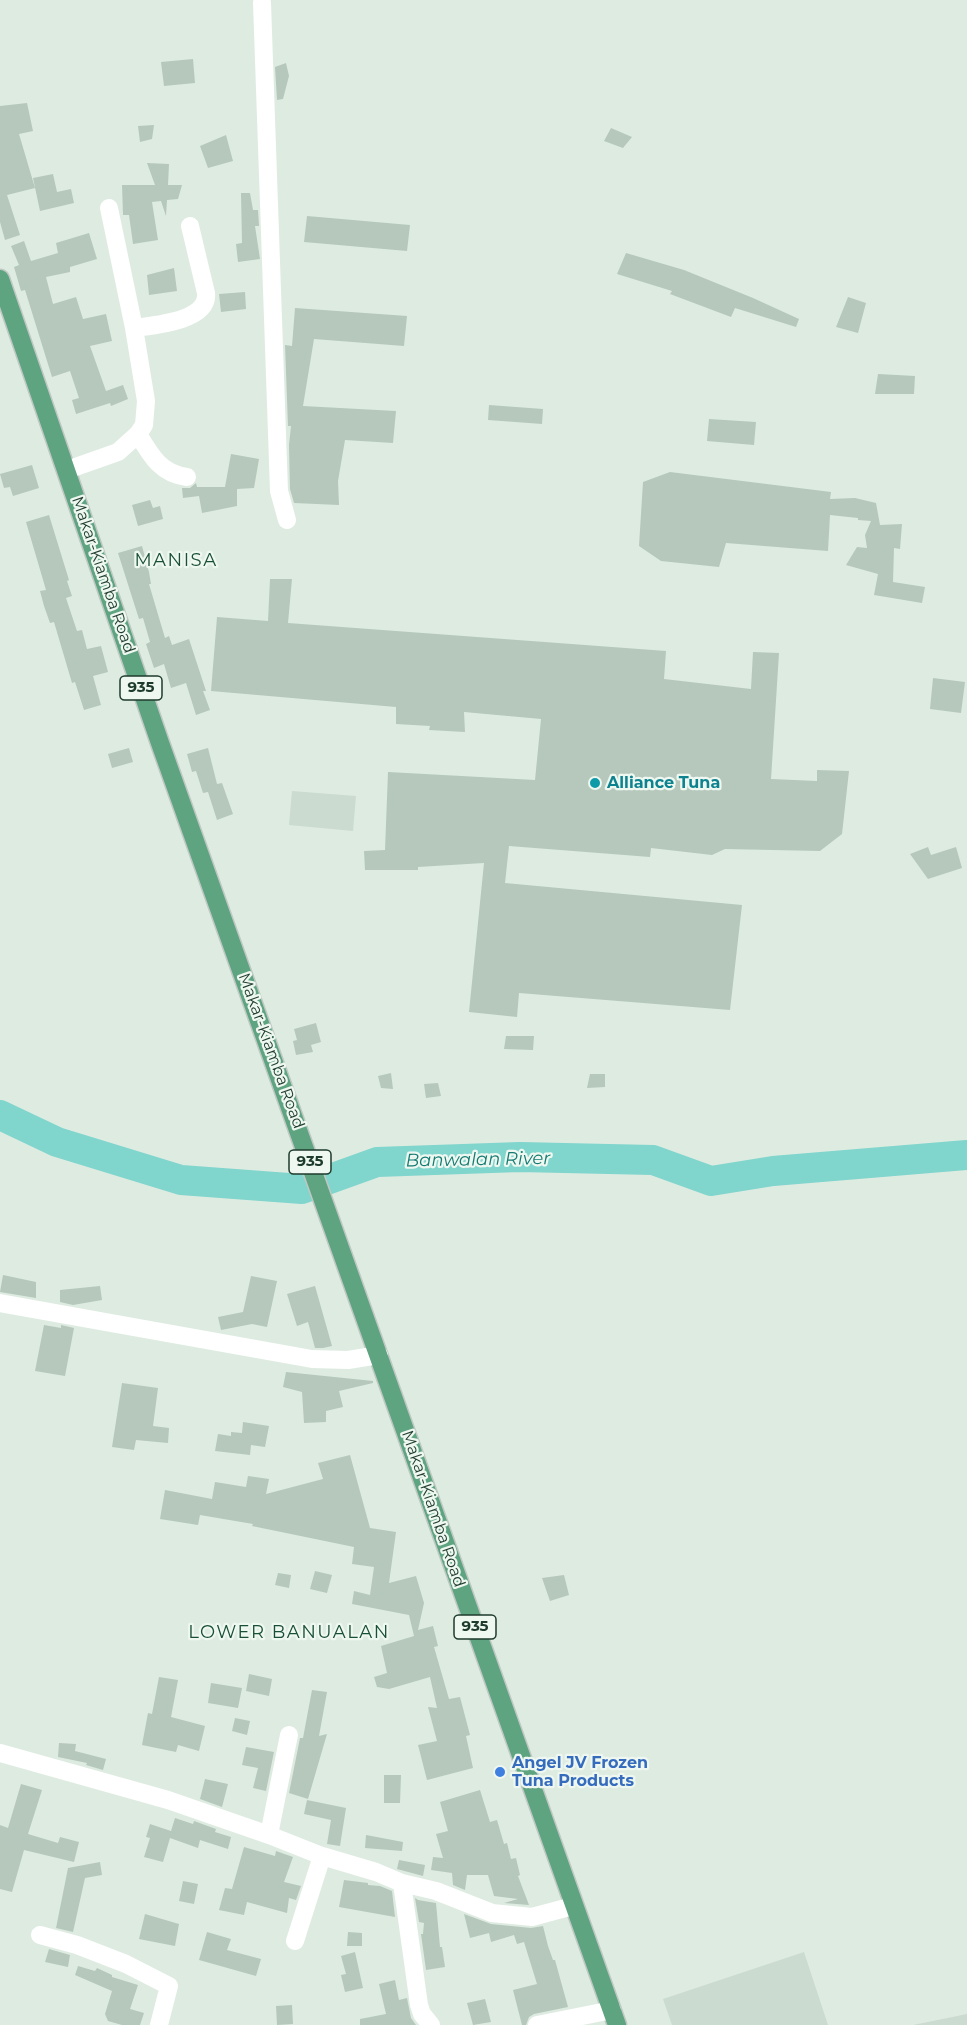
<!DOCTYPE html>
<style>
body{margin:0}
canvas{display:block;background:#ddebe1}
</style>
<canvas width="967" height="2025"></canvas>
<script>
const c = document.querySelector('canvas').getContext('2d');
c.lineJoin = 'round';
function fill(path, color) {
  c.fillStyle = color;
  c.fill(path, 'evenodd');
}
function trace(path, color, width, dash) {
  c.strokeStyle = color;
  c.lineWidth = width;
  c.lineCap = dash ? 'butt' : 'round';
  c.setLineDash(dash || []);
  c.stroke(path);
}
function label(font, color, halo, rows, align = 'center') {
  c.font = font + ' Montserrat,sans-serif';
  c.lineWidth = 4.5;
  c.setLineDash([]);
  c.textBaseline = 'middle';
  c.strokeStyle = halo;
  c.fillStyle = color;
  for (const [text, x, y, turn = 0] of rows) {
    c.save();
    c.translate(x, y);
    c.rotate((+turn || 0) * Math.PI / 180);
    c.textAlign = isNaN(turn) ? turn : align;
    if (halo) c.strokeText(text, 0, 0);
    c.fillText(text, 0, 0);
    c.restore();
  }
}
fill(new Path2D(`
 M292,791l64,5 -3,35 -64,-6z
 M804,1952l24,73h-156l-9,-26z
 M967,2014v11h-54z`), '#ccdbd0');
trace(new Path2D(`
 M0,1115l57,27 124,38 121,9 75,-27 143,-5 133,3 58,21 62,-10 194,-16`), '#80d5cd', 30);
fill(new Path2D(`
 M193,59l2,24 -31,3 -3,-24z
 M286,63l3,13 -6,23 -6,1 -2,-33z
 M27,103l6,28 -14,3 16,54 -28,7 13,40 -15,5 -5,-18v-116z
 M154,125l-2,14 -12,3 -2,-16z
 M611,128l21,9 -9,11 -19,-7z
 M226,135l7,26 -25,7 -8,-22z
 M147,163l22,1 -1,21h14l-4,14 -11,1 -1,16 -5,-15 -9,1 6,38 -25,4 -4,-29h-6l-1,-30h33z
 M53,174l4,18 14,-3 3,14 -34,8 -7,-33z
 M241,193h9l3,17h5l1,16h-4l5,33 -22,3 -2,-18 6,-1z
 M307,216l103,9 -3,26 -103,-9z
 M89,233l8,26 -27,8v5l-24,5 7,27 23,-7 7,22 23,-5 6,27 -22,5 16,45 17,-6 5,14 -17,7 -1,-3 -34,11 -4,-14 7,-2 -9,-27 -18,6 -27,-87 -4,1 -7,-24 5,-2 -8,-19 13,-5 7,20 27,-8 -2,-10z
 M626,253l58,17 69,28 46,21 -3,8 -61,-19 -4,9 -61,-23 2,-3 -55,-17z
 M174,268l3,23 -28,4 -2,-20z
 M245,292l1,17 -25,3 -2,-18z
 M848,297l18,6 -8,30 -22,-6z
 M295,308l112,8 -3,30 -90,-7 -11,67 93,5 -3,32 -48,-3 -7,41 1,24 -45,-2 -4,-14 -1,-44 2,-19h-3l-3,-81 7,1z
 M878,374l37,2 -1,18h-39z
 M489,405l54,4 -1,15 -54,-4z
 M709,419l47,3 -2,23 -47,-4z
 M231,454l28,5 -5,29 -17,1v17l-35,7 -3,-17 -16,2 -1,-10h8l6,-5 1,4h28z
 M32,465l7,23 -26,8 -3,-9 -6,1 -4,-14z
 M670,472l161,20 -1,7 25,-1 21,5 4,22 22,-1 -2,25 -6,-1 -1,34 32,5 -3,16 -48,-8 4,-21 -32,-9 11,-18 10,1 -2,-13 6,-14 -13,-1v-2l-28,-3 -2,36 -102,-8 -7,24 -58,-6 -22,-15 4,-64z
 M150,500l3,8 7,-2 3,13 -25,7 -6,-21z
 M49,515l20,65 -2,1 5,15 -6,2 11,33 5,-1 5,19 14,-3 7,26 -15,4 8,29 -17,5 -9,-28 -3,1 -18,-61 -4,1 -6,-17 -4,-15 6,-1 -20,-68z
 M142,546l7,26 2,12h-2l16,54 4,-2 3,9 17,-6 17,52h-3l7,19 -14,5 -10,-32 -15,5 -7,-24 -10,4 -8,-24 4,-2 -7,-24 -4,1 -21,-66z
 M270,579h22l-4,44 378,28 -2,28 87,10 2,-37 26,1 -8,126 46,2v-11l32,1 -7,63 -22,17 -95,-2 -13,6 -61,-7 -1,9 -141,-11 -4,37 237,22 -12,105 -211,-17 -2,24 -48,-5 15,-149 -66,4v3h-53l-1,-19 21,-1 3,-78 147,8 6,-61 -77,-7 1,20 -36,-2 1,-4 -34,-2v-17l-185,-16 6,-74 51,4z
 M933,678l32,4 -4,31 -31,-4z
 M129,748l4,14 -21,6 -4,-14z
 M208,748l9,36 5,-1 11,31 -16,6 -9,-28 -5,1 -7,-22 -4,1 -5,-18z
 M928,847l3,8 25,-8 6,21 -34,11 -18,-25z
 M316,1023l5,19 -10,3 2,7 -17,3 -3,-14 4,-1 -3,-11z
 M506,1036h28l-1,14 -29,-1z
 M391,1073l2,16 -12,-1 -3,-12z
 M590,1074h15v13l-18,1z
 M438,1083l3,13 -15,2 -2,-14z
 M3,1275l33,7v16l-36,-6z
 M251,1276l26,5 -10,46 -15,-3 -31,6 -3,-13 25,-5z
 M100,1286l2,14 -29,5 -13,-3v-12z
 M315,1286l17,60 -9,2h-8l-7,-26 -11,4 -10,-32z
 M44,1325l17,3v-3l13,3 -9,48 -30,-5z
 M286,1372l87,9v2l-34,8 4,16 -17,4v11l-22,1 -2,-31 -19,-5z
 M122,1383l36,5 -5,38 16,2 -1,15 -32,-3 -2,10 -22,-3z
 M243,1422l26,4 -4,21 -14,-2 -1,10 -35,-4 3,-17 13,2v-4l11,1z
 M350,1455l20,73 26,4 -7,51 27,-7 8,27 -6,27 15,-4 5,20 -4,1 15,52 11,-2 10,38 -4,1 7,32 -46,12 -9,-35 19,-4 -9,-34 9,1 -7,-31 -41,12 -12,-2 -3,-10 13,-4 -6,-27 33,-10 -5,-21 -57,-11 2,-13 16,4 4,-28 -22,-3 2,-17 -102,-21 1,-2 -53,-9 -2,10 -38,-6 5,-29 47,9 3,-17 31,5 2,-11 21,3 -3,15 57,-15 -5,-16z
 M315,1571l17,4 -5,18 -17,-4z
 M278,1573l13,2 -2,13 -14,-3z
 M564,1575l5,20 -19,6 -8,-23z
 M249,1674l23,5 -3,17 -23,-5z
 M159,1677l19,3 -7,37 34,9 -6,25 -21,-6 -2,7 -34,-7 6,-32 4,1z
 M211,1683l31,5 -4,20 -30,-5z
 M312,1690l15,2 -8,44 8,-2 -19,65 -19,-6 11,-55h3z
 M235,1718l15,3 -3,14 -15,-4z
 M59,1743l17,1 -1,7 31,8 -3,11 -17,-5 1,-2 -29,-6z
 M246,1747l28,5 -8,39 -13,-3 5,-20 -16,-3z
 M384,1775h17l-1,28h-16z
 M205,1779l23,5 -6,23 -22,-8z
 M21,1784l21,6 -14,44 30,9 2,-6 19,5 -5,20 -50,-12 -12,42 -12,-3v-64l8,3z
 M480,1790l10,32 7,-2 7,24 3,-1 4,16 5,-1 4,17 -2,1 11,29 -25,-2 14,-4 -24,-3 -6,-21h-21l-2,15 -12,-5 -1,-12 -21,-3 2,-13 10,1 -7,-24 12,-3 -8,-29z
 M307,1800l39,8 -6,38 -13,-2 4,-24 -27,-6z
 M175,1818l18,6 1,-3 22,8 -1,3 16,5 -3,12 -28,-9 -2,8 -28,-10 -7,24 -19,-5 6,-19 -4,-1 4,-13 21,7z
 M366,1835l37,7 -1,9 -37,-3z
 M244,1847l31,9 1,-5 17,6 -9,25 17,4 -5,14 -7,-2 -2,15 -40,-11 -3,13 -25,-5 6,-22 7,1z
 M399,1860l26,5 -2,11 -26,-7z
 M100,1862l2,13 -17,3 -12,54 -17,-4 12,-60z
 M344,1880l24,3v2l12,1 12,5 3,26 -56,-10z
 M183,1881l15,3 -4,20 -15,-3z
 M415,1898l3,2 18,3 4,44h2l3,20 -19,3 -5,-36h2l1,-11 -5,-1z
 M145,1914l34,10 -4,22 -36,-7z
 M464,1914l27,10 40,4 12,-2 5,20 5,14h2l13,47 -34,7 -5,3 -3,8h-4l-9,-35 24,-6 -13,-42 -7,2 -3,-9 -23,7 -2,-9 -19,5z
 M207,1932l24,7 -4,11 34,9 -5,17 -57,-16z
 M348,1932l14,1v13h-15z
 M49,1949l21,6 -2,12 -23,-5z
 M355,1952l8,36 -18,4 -4,-17 5,-1 -5,-18z
 M78,1966l17,5 2,-3 15,7v2l26,8 -8,24 14,4 -4,12h-18l-14,-4 -3,-7 7,-23 -37,-16z
 M395,1980l4,20 8,-2 4,20 5,7h-56v-6l26,-5 -7,-30z
 M485,1999l6,23 -18,3 -6,-22z
 M292,2005l1,19 -16,1 -1,-19z`), '#b6c8bc');
const primary = new Path2D(`
 M0,279l160,464 457,1282`);
trace(primary, '#c0c8c4', 21);
trace(new Path2D(`
 M262,3l17,488 8,29
 M134,328c21,-3 75,-7 72,-35l-16,-67
 M138,434c13,22 23,40 49,43
 M67,470l51,-18 20,-18 6,-9 2,-24 -12,-73 -25,-120
 M0,1303l312,56 36,1 31,-5
 M0,1753l168,47 101,35 53,21 54,16 26,11 34,8 56,22 40,4 41,-11
 M269,1835l20,-100
 M402,1883l17,122 3,9 9,11
 M40,1935l37,10 49,19 43,22 -10,39
 M295,1941l27,-85
 M537,2025l75,-15`), '#fff', 18);
trace(primary, '#5ea480', 18);
for (const [x, y, r, color] of [
 [595,783,6,"#0f9aa8"],
 [500,1772,6,"#3f7fe0"]
]) {
  const dot = new Path2D();
  dot.arc(x, y, r, 0, 2 * Math.PI);
  c.fillStyle = color;
  c.fill(dot);
  trace(dot, '#eef7f0', 2);
}
for (const [x, y, w] of [
 [141,688,42],
 [310,1162,42],
 [475,1627,42]
]) {
  const box = new Path2D();
  box.roundRect(x - w / 2, y - 12, w, 24, 4.5);
  c.fillStyle = '#eef7f0';
  c.fill(box);
  trace(box, '#1e3b2c', 1.5);
}
label('bold 15px', '#1e3b2c', null, [
 ["935",141,688],
 ["935",310,1162],
 ["935",475,1627]
]);
label('16px', '#1e3b2c', '#eef7f0', [
 ["Makar-Kiamba Road",103,575,71],
 ["Makar-Kiamba Road",271,1051,70],
 ["Makar-Kiamba Road",433,1509,71]
]);
label('bold 16px', '#0d838f', '#eef7f0', [
 ["Alliance Tuna",607,783]
], 'left');
label('bold 16px', '#366cbe', '#eef7f0', [
 ["Angel JV Frozen",512,1763],
 ["Tuna Products",512,1781]
], 'left');
c.letterSpacing = '1.5px';
label('18px', '#194f34', '#eef7f0', [
 ["MANISA",176,561],
 ["LOWER BANUALAN",289,1633]
]);
c.letterSpacing = '0px';
label('italic 18px', '#147b72', '#eef7f0', [
 ["Banwalan River",478,1160,-1]
]);
</script>
